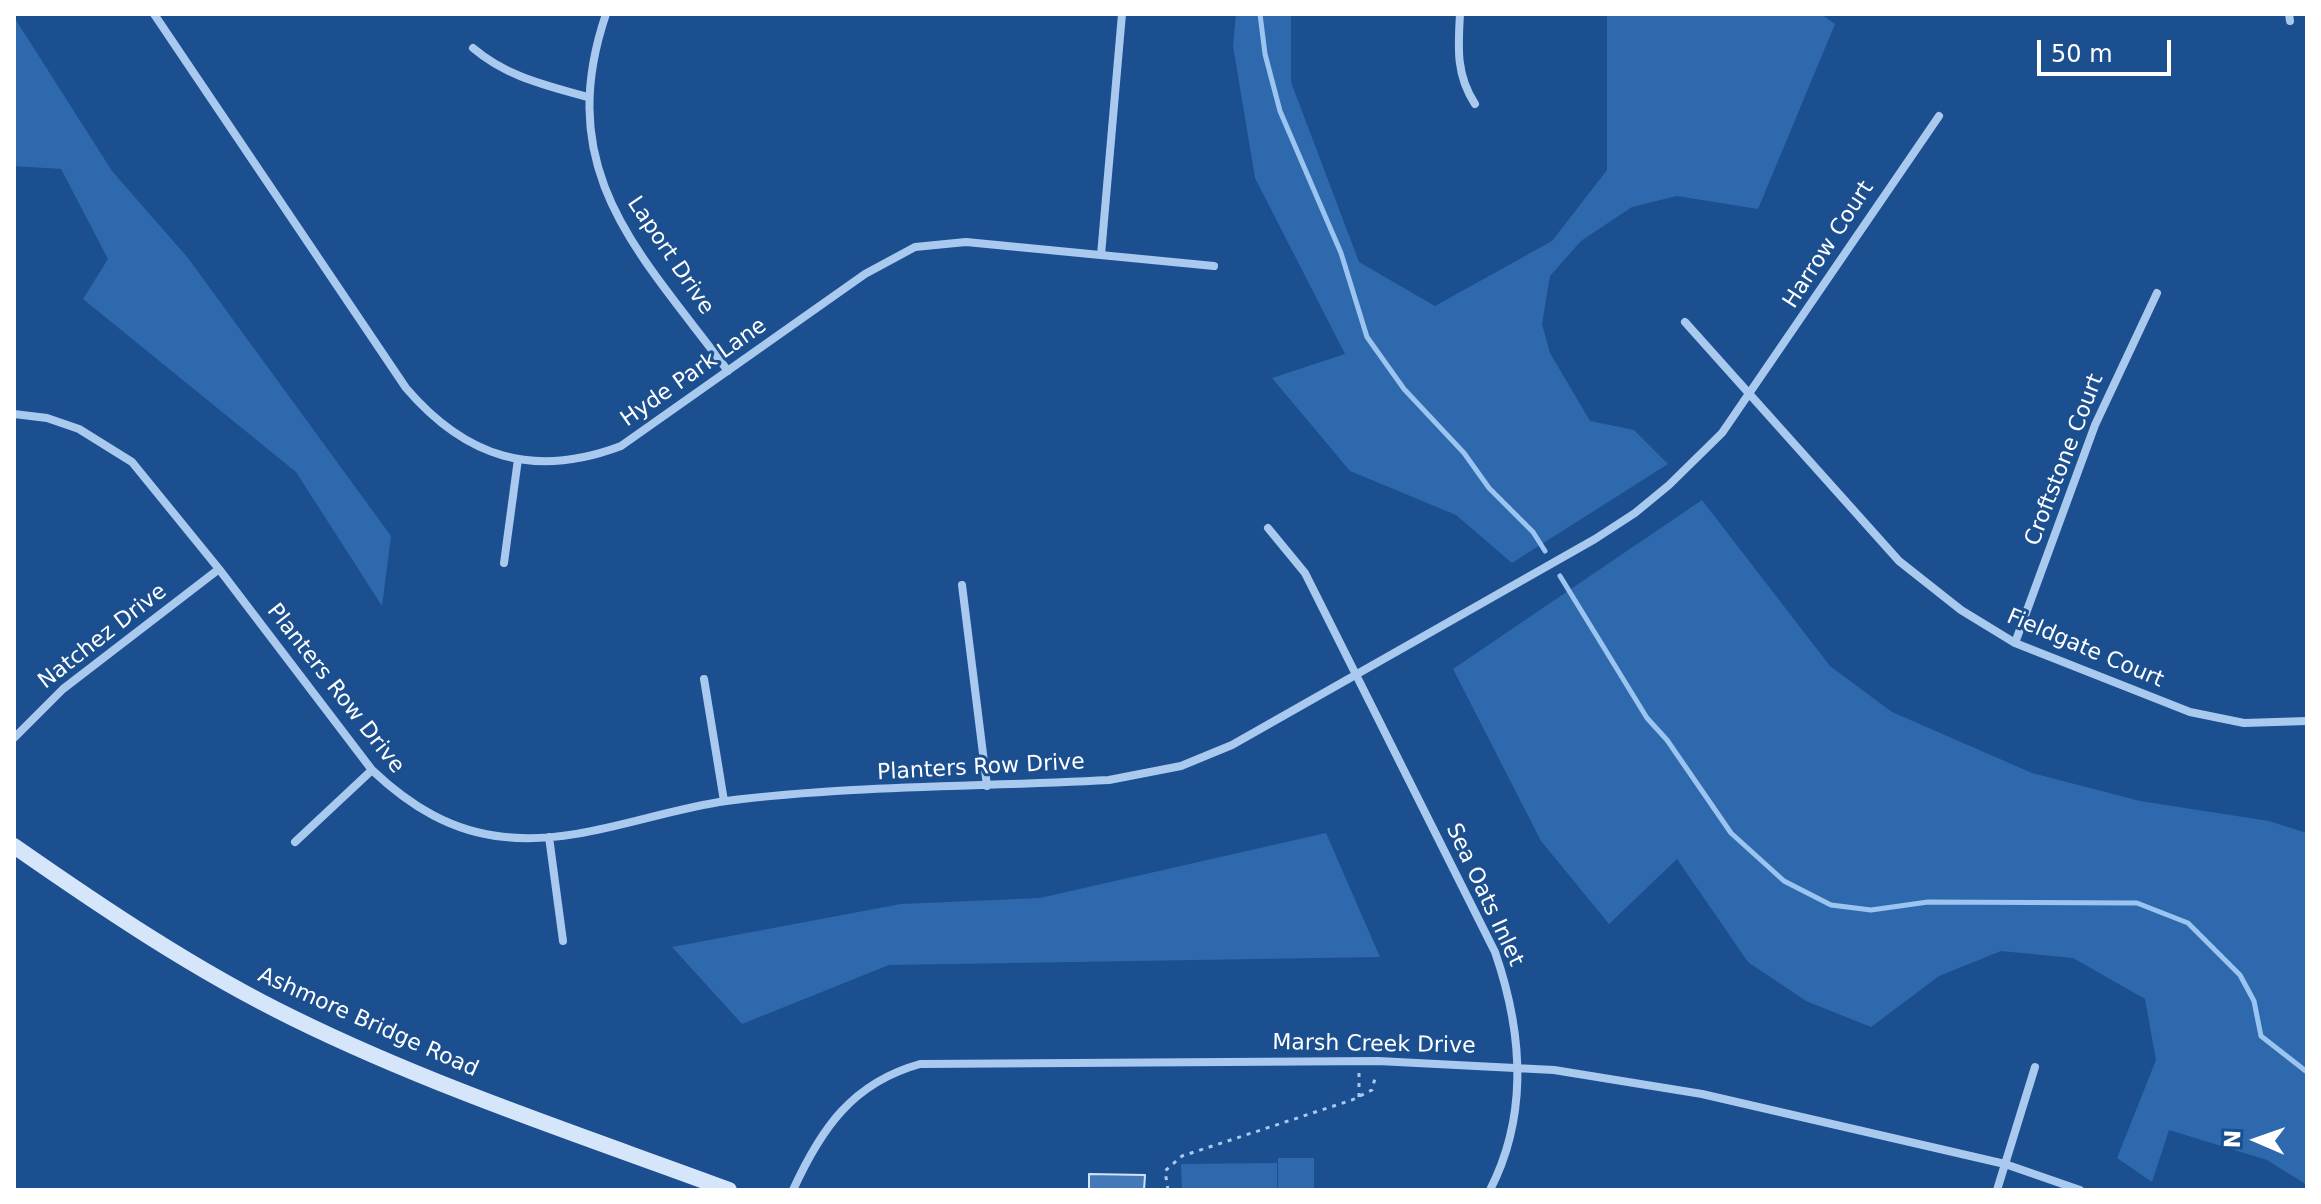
<!DOCTYPE html>
<style>
body{margin:0}
#map{position:relative;width:2321px;height:1204px;overflow:hidden;background:#1b4f8f;font-family:"DejaVu Sans",sans-serif}
canvas{display:block}
.frame{position:absolute;inset:0;border:16px solid #fff;pointer-events:none}
.north{position:absolute;left:2217px;top:1100px;width:80px;height:80px;-webkit-text-stroke:6px #1b4f8f;paint-order:stroke;rotate:272deg;font-size:22px;font-weight:700;line-height:32px;text-align:center;color:#fff}
.north::after{content:'';display:block;margin:auto;width:28px;height:36px;background:#fff;clip-path:polygon(50% 0,100% 100%,50% 72%,0 100%)}
.scale{position:absolute;left:2037px;top:40px;width:134px;height:36px;box-sizing:border-box;border:4px solid #fff;border-top:0;padding-left:10px;font-size:24px;line-height:28px;white-space:nowrap;color:#fff;-webkit-text-stroke:6px #1b4f8f;paint-order:stroke}
</style>
<div id="map">
<canvas width="2321" height="1204"></canvas>
<div class="frame"></div>
<div class="north">N</div>
<div class="scale">50 m</div>
</div>
<script>
const c = document.querySelector('canvas').getContext('2d');
c.lineJoin = 'round';
function fill(path, color) {
  c.fillStyle = color;
  c.fill(path, 'evenodd');
}
function trace(path, color, width, dash) {
  c.strokeStyle = color;
  c.lineWidth = width;
  c.lineCap = dash ? 'butt' : 'round';
  c.setLineDash(dash || []);
  c.stroke(path);
}
function label(font, color, halo, rows, align = 'center') {
  c.font = font + ' "DejaVu Sans",sans-serif';
  c.lineWidth = 6;
  c.setLineDash([]);
  c.textBaseline = 'middle';
  c.strokeStyle = halo;
  c.fillStyle = color;
  for (const [text, x, y, turn = 0] of rows) {
    c.save();
    c.translate(x, y);
    c.rotate((+turn || 0) * Math.PI / 180);
    c.textAlign = isNaN(turn) ? turn : align;
    if (halo) c.strokeText(text, 0, 0);
    c.fillText(text, 0, 0);
    c.restore();
  }
}
fill(new Path2D(`
 M1236,14h55v68l68,180 76,44 117,-65 55,-71v-156h214l14,10 -77,185 -81,-13 -45,11 -51,34 -31,35 -8,48 8,29 40,68 44,9 34,34 -156,99 -56,-48 -106,-44 -78,-93 73,-24 -90,-176 -22,-132z
 M14,17l98,154 76,87 203,278 -9,70 -86,-134 -213,-173 25,-40 -47,-90 -47,-3z
 M1702,500l128,166 62,46 140,61 108,28 129,20 38,12v352l-40,-25 -98,-30 -17,52 -35,-24 39,-98 -11,-61 -72,-41 -72,-7 -62,25 -68,51 -65,-26 -58,-39 -71,-103 -68,65 -68,-83 -88,-172z
 M1326,833l54,124 -491,8 -147,59 -70,-77 229,-43 139,-6z
 M1278,1158h36v32h-36z
 M1277,1163v27h-95l-1,-26z`), '#2e69ad');
trace(new Path2D(`
 M1260,14l5,40 15,57 61,142 26,84 37,52 60,64 25,35 44,44 12,19
 M1560,576l87,142 20,22 64,93 53,48 47,24 40,5 57,-8 209,1 51,20 52,52 14,26 7,35 46,36`), '#9cc4f0', 5);
const building = new Path2D(`
 M1089,1174l56,1 -1,15h-55z`);
fill(building, '#4478b7');
trace(building, '#cfe3fa', 2);
trace(new Path2D(`
 M1359,1097v-24
 M1168,1190l-3,-19 17,-15 170,-56 20,-10 4,-16`), '#a9c9ee', 3, [4, 6]);
trace(new Path2D(`
 M154,14l252,374c60,70 128,91 215,58l244,-172 50,-27 51,-5 248,24
 M606,14c-54,159 34,239 122,357
 M1460,14c-2,34 -4,61 15,90
 M2289,14l1,7
 M473,48c34,29 72,37 114,49
 M1101,255l21,-241
 M1685,322l214,239 62,49 54,33 175,69 54,11 63,-2
 M14,414l33,4 32,11 53,33 87,107 153,201c38,36 80,62 133,67 74,8 149,-26 221,-36 126,-16 256,-14 383,-21l72,-14 51,-21 363,-206 40,-26 34,-28 53,-52 217,-317
 M1268,528l37,45 190,379c27,78 34,162 -5,238
 M504,563l14,-104
 M962,585l25,201
 M2015,643l80,-218 62,-132
 M704,679l20,122
 M14,738l49,-49 156,-120
 M549,837l14,104
 M295,842l77,-72
 M793,1190c28,-61 59,-107 127,-126l458,-3 176,9 148,24 303,70 75,26
 M1997,1190l38,-123`), '#a9c9ee', 8);
trace(new Path2D(`
 M14,846c89,62 181,124 279,172 140,69 290,118 436,172`), '#d6e6fa', 16);
label('22px', '#fff', '#1b4f8f', [
 ["Harrow Court",1829,245,-57],
 ["Laport Drive",670,256,56],
 ["Hyde Park Lane",694,373,-35],
 ["Croftstone Court",2065,460,-69],
 ["Natchez Drive",103,637,-38],
 ["Fieldgate Court",2085,649,23],
 ["Planters Row Drive",335,689,52],
 ["Planters Row Drive",981,768,-3],
 ["Sea Oats Inlet",1484,895,65],
 ["Ashmore Bridge Road",368,1023,24],
 ["Marsh Creek Drive",1374,1045,1]
]);
</script>
